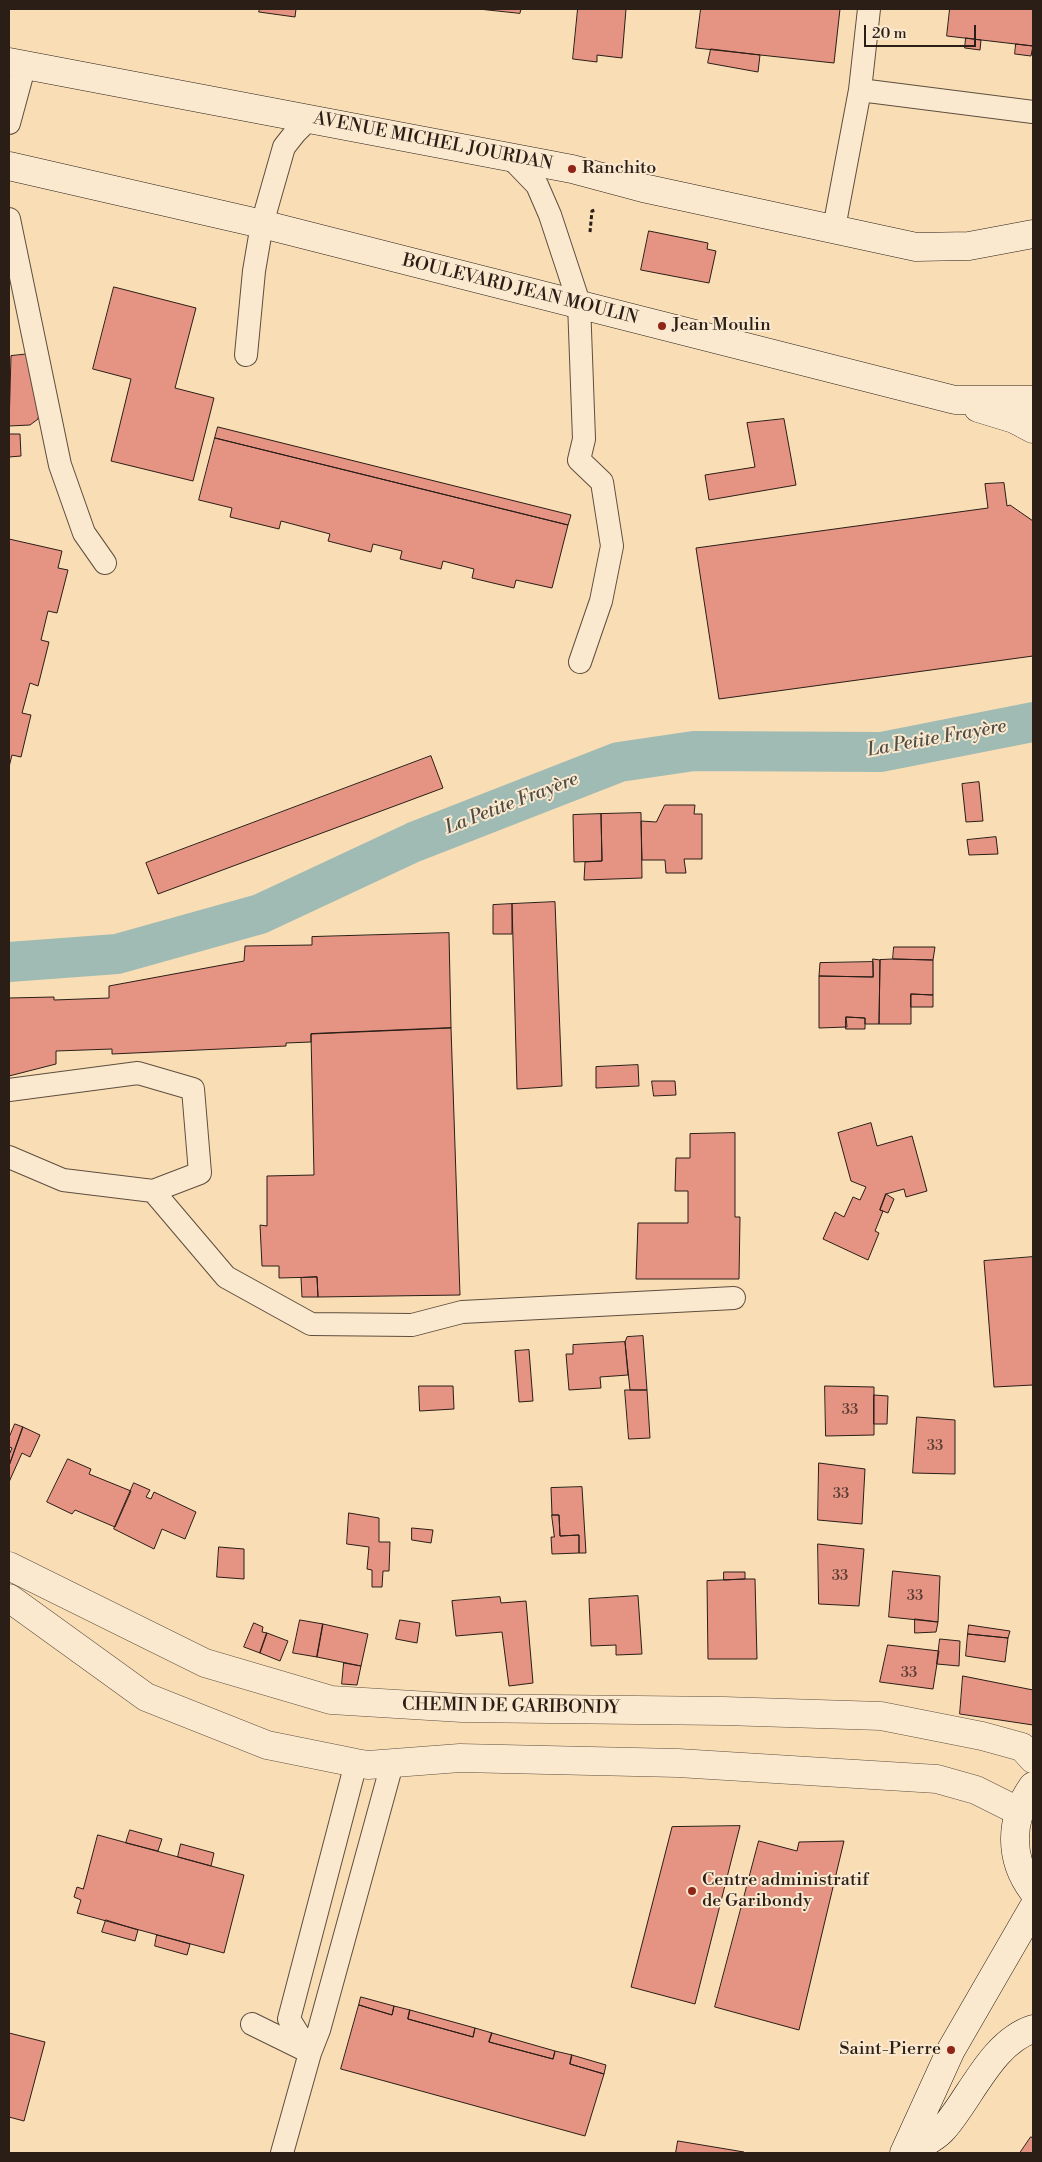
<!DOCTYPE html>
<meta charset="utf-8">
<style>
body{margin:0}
#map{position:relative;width:1042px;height:2162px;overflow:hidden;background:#f9ddb5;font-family:"Libre Bodoni",serif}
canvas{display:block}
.frame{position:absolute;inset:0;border:10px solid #2a1e17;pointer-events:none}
.scale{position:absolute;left:864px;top:25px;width:112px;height:22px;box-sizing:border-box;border:2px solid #2a1e17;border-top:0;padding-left:6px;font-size:15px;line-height:18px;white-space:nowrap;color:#2a1e17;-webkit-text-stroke:4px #fbe9cf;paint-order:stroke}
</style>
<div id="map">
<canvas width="1042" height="2162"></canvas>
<div class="frame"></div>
<div class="scale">20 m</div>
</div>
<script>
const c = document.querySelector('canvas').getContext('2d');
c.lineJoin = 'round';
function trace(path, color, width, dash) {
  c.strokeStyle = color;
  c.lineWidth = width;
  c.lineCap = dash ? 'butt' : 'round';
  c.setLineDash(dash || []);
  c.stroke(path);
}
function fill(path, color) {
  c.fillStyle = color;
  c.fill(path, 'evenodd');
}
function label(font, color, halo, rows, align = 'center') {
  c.font = font + ' "Libre Bodoni",serif';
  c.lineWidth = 4;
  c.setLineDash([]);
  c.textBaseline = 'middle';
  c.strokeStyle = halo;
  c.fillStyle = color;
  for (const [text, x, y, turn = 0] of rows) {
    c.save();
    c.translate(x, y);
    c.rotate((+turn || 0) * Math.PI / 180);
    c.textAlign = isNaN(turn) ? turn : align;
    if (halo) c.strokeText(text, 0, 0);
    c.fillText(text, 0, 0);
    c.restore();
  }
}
trace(new Path2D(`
 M9,962l108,-8 143,-40 154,-72 205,-80 75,-11 187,1 152,-30`), '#9fbbb4', 40);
const building = new Path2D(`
 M260,9h36l-1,8 -36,-5z
 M479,9h42l-1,4z
 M578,9h48l-4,49 -25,-3v7l-24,-3z
 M701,9h139l-6,54 -138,-15z
 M950,9h83v37l-86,-10z
 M966,38l15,2 -1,10 -15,-2z
 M1016,44l17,2 -2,10 -16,-2z
 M711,49l49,6 -2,17 -50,-9z
 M649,231l59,12 -1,6 9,2 -7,32 -68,-13z
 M114,287l82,21 -21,80 39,10 -21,83 -82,-20 20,-82 -38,-10z
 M30,354l9,60 -1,5 -8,6 -21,1 2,-70z
 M784,419l12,66 -87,15 -4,-25 50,-8 -8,-44z
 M218,427l353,88 -3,10 -353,-87z
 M9,434h11l1,22 -12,1z
 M215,438l353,87 -16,63 -36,-8 -2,8 -42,-10 2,-9 -31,-8 -2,8 -41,-10 2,-8 -29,-7 -2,8 -43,-11 2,-7 -49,-13 -2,8 -49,-12 2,-9 -33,-8z
 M1004,483l3,23 3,-1 23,16v135l-314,43 -23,-151 292,-40 -3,-24z
 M9,539l53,12 -4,17 10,2 -11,43 -9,-2 -7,29 8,2 -11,44 -8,-3 -8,30 9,2 -10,42 -9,-2 -3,12z
 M431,756l12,32 -285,106 -12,-31z
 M979,782l4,39 -17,1 -4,-38z
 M665,805h30l-1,9h8v45h-18l2,14h-20l-1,-13h-23l-1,-39 15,1z
 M641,813l1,65 -58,2 1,-18 17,-1 -1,-47z
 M601,814l1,47 -28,1 -1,-47z
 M996,837l2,17 -29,1 -2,-15z
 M555,902l7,184 -45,3 -5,-185z
 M512,904v30h-19v-29z
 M449,933l2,95 -140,6v8l-25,1v3l-174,8v-5l-56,2v13l-47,12v-78l45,-1v3l55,-2v-12l135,-25 1,-15 67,-1v-8z
 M894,947h41l-2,13 -40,-1z
 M873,959l7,1 -1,64h-14v-6l-19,-1 1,10 -28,1v-52l54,1z
 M893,959l40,1v35l-22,-1v30h-32l1,-64z
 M873,962v15l-54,-1 1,-13z
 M911,994l22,1v12h-22z
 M846,1017l19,1v11h-19z
 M451,1028l9,267 -142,2 -1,-20 -38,1v-12h-17l-2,-41 7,1v-50l47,-1 -3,-141z
 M638,1065l1,21 -43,2v-21z
 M652,1081h23l1,14 -22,1z
 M871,1123l6,23 35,-10 15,55 -21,6 -2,-8 -18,5 -6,16 3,1 -8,20 4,2 -11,27 -45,-21 12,-27 9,5 9,-20 7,3 6,-13 -15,-6 -13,-48z
 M735,1133v84h5l-1,62h-103l2,-56h50v-32h-13l1,-33h14v-24z
 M886,1194l8,5 -6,14 -8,-3z
 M1033,1257v128l-39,2 -10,-126z
 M317,1277l1,20h-16l-1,-19z
 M643,1336l4,54h-17l-5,-48 2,-5z
 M625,1342l3,33 -28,2 1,11 -32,2 -3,-36h7v-9z
 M529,1350l4,51 -14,1 -4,-51z
 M419,1386h34l1,23 -34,2z
 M825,1386l49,1v48l-48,1z
 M625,1390h22l3,48 -21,1z
 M874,1395l14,1 -1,28h-13z
 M917,1417l38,3v54l-42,-1z
 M15,1424l8,3 -14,39v-11l3,-7 -3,-1v-9z
 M23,1427l17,8 -10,22 -8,-4 -13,29v-16z
 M68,1459l23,10 -2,5 42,17 -16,36 -40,-17 -3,4 -25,-12z
 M819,1463l46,6 -3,55 -44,-4z
 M134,1483l16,7 -4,7 5,2 3,-7 42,20 -11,27 -23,-10 -8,20 -40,-20z
 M582,1487l4,66h-7v-18l-19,1 -1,-21h-7l-1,-27z
 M349,1513l30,5v24h11l-1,29h-6l-1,16h-10v-17l-5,-1 2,-22 -22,-3z
 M552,1515h7l1,21 19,-1v18l-27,1 -1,-17h3z
 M412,1528l21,2 -2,13 -19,-3z
 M818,1544l46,5 -5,57 -40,-2z
 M219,1547l25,2v30l-27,-2z
 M893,1571l47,5 -2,46 -49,-5z
 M724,1572h21v7l-21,1z
 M745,1579h10l2,80h-49l-1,-78z
 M638,1596l4,58 -26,1v-10l-25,1 -2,-47z
 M500,1597l1,6 25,-2 7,82 -24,3 -7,-54 -46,4 -4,-35z
 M915,1619l23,3 -2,10 -21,1z
 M300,1620l23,4 -6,33 -24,-4z
 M400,1620l20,3 -3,20 -21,-4z
 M254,1623l9,4 -1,5 5,1 -7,20 -16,-6z
 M323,1624l45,10 -7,32 -44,-9z
 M969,1625l41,6 -2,7 -40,-4z
 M267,1633l21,8 -8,20 -20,-8z
 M968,1634l40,4 -3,24 -39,-6z
 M940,1639l20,2 -1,25 -22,-2z
 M888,1645l51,6 -6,38 -53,-7z
 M344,1663l17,3 -4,19 -15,-1z
 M963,1676l70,14v35l-73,-11z
 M740,1826l-45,178 -64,-17 41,-160z
 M130,1830l32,9 -4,12 -32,-8z
 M98,1835l146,40 -20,78 -147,-40 4,-13 -7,-3 3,-10 6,2z
 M759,1841l38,10 2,-9 45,-1 -45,189 -84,-23z
 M181,1844l33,9 -3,13 -33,-9z
 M106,1920l32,10 -3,11 -33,-9z
 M157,1935l33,9 -3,11 -32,-9z
 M361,1997l33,9 -2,9 -33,-10z
 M359,2005l33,10 2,-9 16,4 -2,9 65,18 2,-9 17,5 -3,9 64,17 2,-8 17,4 -2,9 34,10 -19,62 -244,-67z
 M410,2010l65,18 -2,9 -65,-18z
 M9,2033l36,9 -21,79 -15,-4z
 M492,2033l63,18 -2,8 -64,-17z
 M572,2055l34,10 -2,9 -34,-10z
 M1031,2137l2,1v15h-13z
 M678,2141l66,11v1h-68z`);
fill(building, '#e59382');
trace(building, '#2a1e17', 1);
const lane = new Path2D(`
 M860,90l173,22
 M9,123l16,-59
 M511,158l26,27 13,30 29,88 5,136 -5,21 23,22 10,64 -11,55 -21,61
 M9,219l51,246 24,68 21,30
 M834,228l26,-138 9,-81
 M246,355l8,-84 8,-47 22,-77 11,-14 15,-15
 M9,1090l129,-17 55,16 7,84 -47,18 -90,-11 -54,-23
 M153,1191l73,86 85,47 101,1 50,-13 272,-14
 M252,2024l57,28
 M310,2053l-21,-34 67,-256
 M282,2153l28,-100 9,-23 73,-266`);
const street = new Path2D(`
 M9,1566l196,97 126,37 131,8 262,3 157,5 101,20 40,11 11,12
 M9,1598l137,99 121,48 89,18 12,2 92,-7 218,5 259,16 39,11 42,21`);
const secondary = new Path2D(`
 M9,62l563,107 71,19 273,59 53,-1 64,-12
 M9,166l253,58 693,176h78
 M978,408l36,11 19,10
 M1033,1786c-23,32 -25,72 0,105
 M904,2153l47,-103 82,-142
 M905,2153c12,-7 30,-14 39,-25 27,-31 48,-86 89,-99`);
trace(lane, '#5e4e3e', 24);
trace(street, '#5e4e3e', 29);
trace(secondary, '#2a1e17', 29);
trace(new Path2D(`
 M590,232l2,-21 3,-1`), '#2a1e17', 3, [4, 2.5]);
trace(lane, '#fbe9cf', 22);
trace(street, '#fbe9cf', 28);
trace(secondary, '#fbe9cf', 28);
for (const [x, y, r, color] of [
 [572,169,5,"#8f2418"],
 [662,326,5,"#8f2418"],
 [692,1891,5,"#8f2418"],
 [951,2050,5,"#8f2418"]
]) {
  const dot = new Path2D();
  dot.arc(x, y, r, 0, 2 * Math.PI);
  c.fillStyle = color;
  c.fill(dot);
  trace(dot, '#fbe9cf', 2);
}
label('15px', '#593b32', null, [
 ["33",850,1410],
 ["33",935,1446],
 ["33",841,1494],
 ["33",840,1576],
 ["33",915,1596],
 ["33",909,1673]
]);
label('18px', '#2a1e17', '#fbe9cf', [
 ["AVENUE MICHEL JOURDAN",433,142,11],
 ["BOULEVARD JEAN MOULIN",520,290,14],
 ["CHEMIN DE GARIBONDY",511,1707,1]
]);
label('18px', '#2a1e17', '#fbe9cf', [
 ["Ranchito",582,169],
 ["Jean Moulin",672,326],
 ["Centre administratif",702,1881],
 ["de Garibondy",702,1902],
 ["Saint-Pierre",941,2050,"right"]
], 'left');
label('italic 19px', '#4d4d46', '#fbe9cf', [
 ["La Petite Frayère",937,739,-10],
 ["La Petite Frayère",512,804,-21]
]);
</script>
